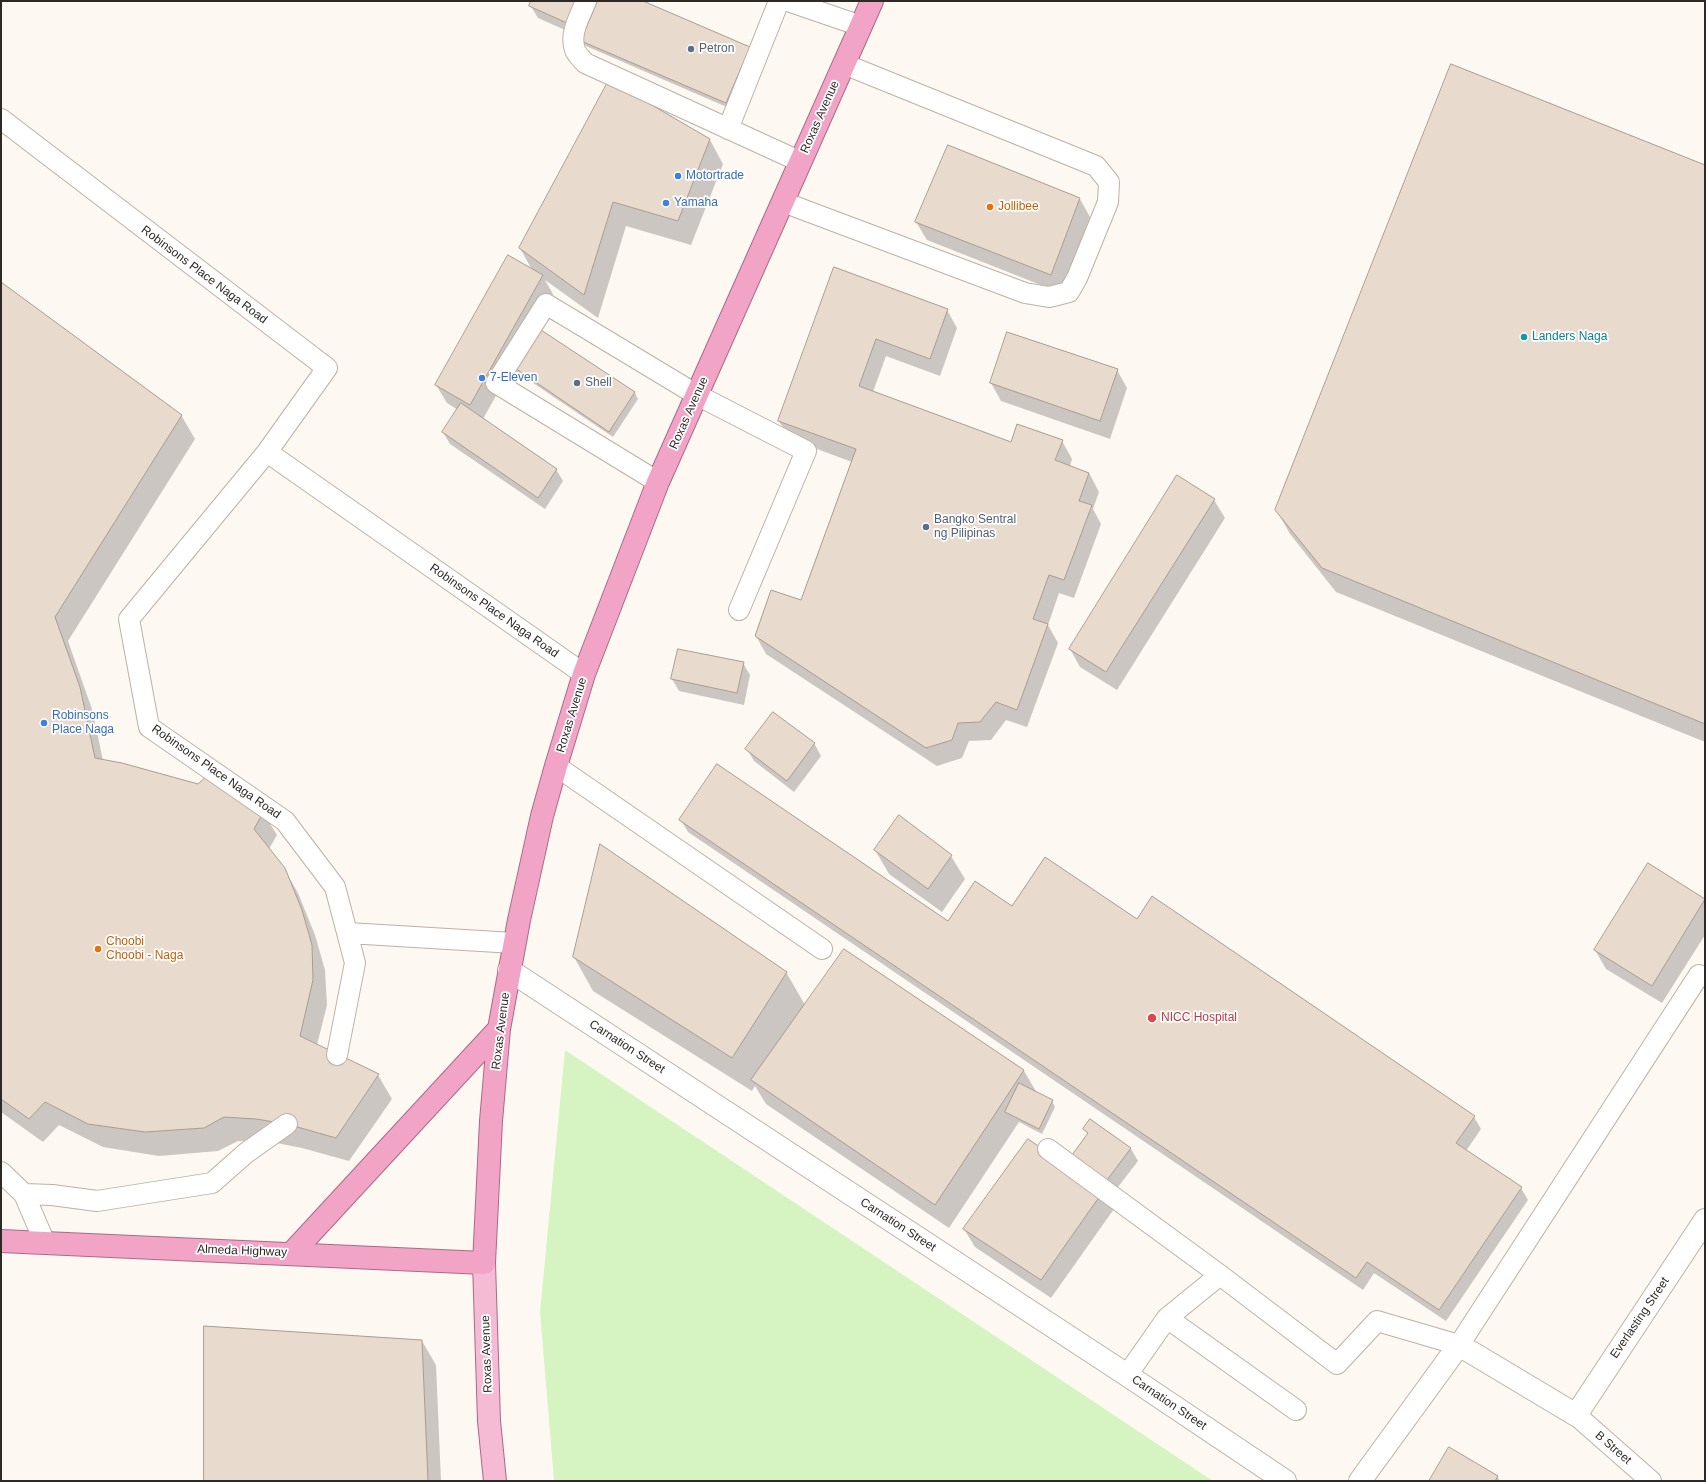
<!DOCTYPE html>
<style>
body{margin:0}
#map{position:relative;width:1706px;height:1482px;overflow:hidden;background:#fef8f3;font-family:Helvetica,sans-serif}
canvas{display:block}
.frame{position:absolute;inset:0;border:2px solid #2e2924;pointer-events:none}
</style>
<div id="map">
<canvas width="1706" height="1482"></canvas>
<div class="frame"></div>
</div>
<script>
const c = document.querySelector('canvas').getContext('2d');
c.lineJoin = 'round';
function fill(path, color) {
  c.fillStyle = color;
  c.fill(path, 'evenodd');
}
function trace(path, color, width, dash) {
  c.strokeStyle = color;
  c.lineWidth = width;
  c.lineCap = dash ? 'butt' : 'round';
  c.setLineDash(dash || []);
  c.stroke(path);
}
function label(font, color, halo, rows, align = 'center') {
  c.font = font + ' Helvetica,sans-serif';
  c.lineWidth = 3.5;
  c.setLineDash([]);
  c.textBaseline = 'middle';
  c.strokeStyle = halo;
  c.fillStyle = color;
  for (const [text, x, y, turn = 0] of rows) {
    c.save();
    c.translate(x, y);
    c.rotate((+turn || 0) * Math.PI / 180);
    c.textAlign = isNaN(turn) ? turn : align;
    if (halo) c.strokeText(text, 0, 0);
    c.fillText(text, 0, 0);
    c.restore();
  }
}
fill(new Path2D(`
 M565,1050l648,431h-659l-14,-169z`), '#d6f4c1');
fill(new Path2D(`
 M532,1h57l-15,33 -36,-16 -8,-13z
 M599,1h42l109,47 -21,60 -143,-62 -4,-5z
 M609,82l101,58 13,24 -32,81 -65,-19 -28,92 -53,-38 8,14 -19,33 101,66 3,6 -25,38 -99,-67 -2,-3 -29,52 73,50 7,12 -18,28 -95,-65 -7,-12 15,-22 -11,-7 -11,-18 96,-115 -12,-22z
 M1705,166v576l-369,-150 -46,-58 -14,-25z
 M1080,199l10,18 -29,76 -134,-53 -11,-18z
 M835,269l112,41 10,18 -17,48 -54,-20 -13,36 139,51 50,-2 10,18 -2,7 19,7 10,19 -6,17 8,15 -27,74 -15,-5 -11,32 10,18 -31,84 -21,-7 -15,20 -22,1 -7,17 -25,8 -171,-112 -10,-18 45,-34 51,-140 -62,-23 -11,-18z
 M1,283l180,132 14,24 -127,202 25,71 10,49 160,51 14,23 -8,14 15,20 14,24 17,42 10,35 2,35 -10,40 61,30 14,24 -43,62 -47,-13 -31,-6 -33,-1 -20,10 -59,5 -56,-9 -44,-22 -16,17 -42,-30z
 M1117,370l10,18 -17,51 -109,-38 -10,-18z
 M1214,500l11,18 -108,172 -37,-23 -10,-18z
 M678,650l65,13 7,12 -6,30 -65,-14 -7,-12z
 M814,743l7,13 -27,36 -40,-31 -7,-12z
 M681,820l267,102 65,-14 124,12 337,197 7,12 -15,22 55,37 7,12 -82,121 -72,-48 -11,17 -675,-458z
 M875,850l76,6 14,23 -23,33 -53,-38z
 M1648,865l57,36v34l-43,68 -56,-34 -11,-19z
 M844,951l180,120 13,22 15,8 3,6 -13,27 -23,-12 -70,106 -183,-124 -11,-18 -3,5 -159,-100 -19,-34 212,15 19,33z
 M1091,1120l40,29 7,12 -30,39 6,9 -63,89 -76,-51 -11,-18 109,-58 15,-36 -3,-6z
 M422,1341l14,24 5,116h-236z
 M1497,1476l3,5h-70z`), '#0003');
const building = new Path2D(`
 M531,1h46l-10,22 -38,-17z
 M598,1h45l107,46 -24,56 -145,-62z
 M1451,64l254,101v559l-383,-156 -47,-58z
 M609,80l101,59 -32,82 -65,-19 -29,93 -65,-47z
 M948,145l132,53 -29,77 -136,-53z
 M508,255l35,20 -73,130 -35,-20z
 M834,267l114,42 -18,50 -54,-20 -17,47 152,56 6,-18 46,16 -8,20 34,13 -10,28 13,4 -28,75 -15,-5 -16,44 15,5 -31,86 -21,-8 -16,20 -22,1 -6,17 -26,8 -171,-112 16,-46 30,10 55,-151 -78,-28z
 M1,282l181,133 -127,202 25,70 15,71 27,5 76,21 12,-11 54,38 -10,18 31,39 17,42 10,35 1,35 -13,56 79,38 -43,64 -49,-14 -31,-5 -32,-2 -20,11 -59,4 -57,-8 -43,-22 -16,17 -28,-20z
 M535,326l100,66 -26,40 -100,-68z
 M1007,332l111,37 -18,52 -110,-38z
 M461,403l96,66 -19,29 -96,-66z
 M1177,475l38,24 -109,173 -37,-23z
 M678,649l66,13 -7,31 -66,-14z
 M773,712l42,31 -28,38 -42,-32z
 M717,764l231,157 27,-40 37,25 33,-49 92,62 15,-23 323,220 -19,27 66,44 -83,123 -72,-48 -11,16 -677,-458z
 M899,815l53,40 -24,34 -54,-39z
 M600,844l187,128 -55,86 -159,-101z
 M1648,863l57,36 -53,87 -58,-36z
 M844,949l180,121 -89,135 -184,-125z
 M1019,1083l34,17 -14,29 -34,-17z
 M1090,1119l41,29 -30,40 -34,-26 21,-29 -5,-4z
 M1028,1139l76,51 -63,90 -78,-51z
 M204,1326l218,14 6,141h-224z
 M1449,1447l49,29 -3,5h-66z`);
fill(building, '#e8dbcd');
trace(building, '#a89c8e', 1);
const service = new Path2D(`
 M586,1c-6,15 -17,33 -11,49 2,5 7,9 10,13l216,99
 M788,1l73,25
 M1,119l326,249 -60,84
 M728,129l51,-128
 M783,202l242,91 24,4 20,-5 8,-14 31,-76 1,-20 -13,-16 -252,-102
 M658,482l-162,-99 50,-79 151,91 109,56 -67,159
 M556,766l266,183
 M348,933l166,10
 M337,1055l18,-92 -20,-76 -50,-66 -136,-94 -20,-108 138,-167 317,222
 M1048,1149l172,126 117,89 40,-43 82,24 240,-370
 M1,1172l23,22 21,49
 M24,1194l28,1 45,6 115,-18 34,-30 41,-29
 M1167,1318l129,92
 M1127,1375l40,-57 53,-43
 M1576,1415l75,66`);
const minor = new Path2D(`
 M1360,1481l99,-136 117,70 129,-195`);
const tertiary = new Path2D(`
 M509,970l618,405 158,106`);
const primary = new Path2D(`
 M484,1263l5,158 6,60`);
const trunk = new Path2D(`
 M1,1241c161,7 322,14 483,22l7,-142 8,-92 20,-109 23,-104 14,-50 28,-92 74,-192 214,-481
 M292,1253l207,-224`);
trace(service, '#bdb1a3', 22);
trace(minor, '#bdb1a3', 24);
trace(tertiary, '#bdb1a3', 24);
trace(primary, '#ab6a84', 24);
trace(trunk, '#ab6a84', 24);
trace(service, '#fff', 20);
trace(minor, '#fff', 22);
trace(tertiary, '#fff', 22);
trace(primary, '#f5bbd4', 22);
trace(trunk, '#f2a4c6', 22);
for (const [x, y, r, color] of [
 [691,49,4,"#5c6f8a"],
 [678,176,4,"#3f7fe0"],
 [666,203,4,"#3f7fe0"],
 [990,207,4,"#e8710a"],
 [1524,337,4,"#0f9aa8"],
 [482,378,4,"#3f7fe0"],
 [577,383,4,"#5c6f8a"],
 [926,527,4,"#5c6f8a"],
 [44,723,4,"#3f7fe0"],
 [98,949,4,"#e8710a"],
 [1152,1018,5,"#e0444e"]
]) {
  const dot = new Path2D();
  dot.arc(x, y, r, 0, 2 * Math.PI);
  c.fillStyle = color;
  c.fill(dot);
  trace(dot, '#fff', 1.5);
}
label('12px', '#4e5e75', '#fff', [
 ["Petron",699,49],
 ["Shell",585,383],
 ["Bangko Sentral",934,520],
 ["ng Pilipinas",934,534]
], 'left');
label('12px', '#2e2924', '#fff', [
 ["Roxas Avenue",820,117,-66],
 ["Robinsons Place Naga Road",204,275,37],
 ["Roxas Avenue",689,413,-66],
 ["Robinsons Place Naga Road",494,611,35],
 ["Roxas Avenue",572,715,-73],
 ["Robinsons Place Naga Road",216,772,35],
 ["Roxas Avenue",501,1031,-83],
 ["Carnation Street",627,1047,33],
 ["Carnation Street",898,1225,33],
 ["Almeda Highway",242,1251,2],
 ["Everlasting Street",1640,1318,-56],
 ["Roxas Avenue",487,1354,-92],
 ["Carnation Street",1169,1403,34],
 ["B Street",1613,1448,41]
]);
label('12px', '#366cbe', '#fff', [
 ["Motortrade",686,176],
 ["Yamaha",674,203],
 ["7-Eleven",490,378],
 ["Robinsons",52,716],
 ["Place Naga",52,730]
], 'left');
label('12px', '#c56008', '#fff', [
 ["Jollibee",998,207],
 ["Choobi",106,942],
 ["Choobi - Naga",106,956]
], 'left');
label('12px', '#0d838f', '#fff', [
 ["Landers Naga",1532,337]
], 'left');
label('12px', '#be3a42', '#fff', [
 ["NICC Hospital",1161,1018]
], 'left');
</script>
